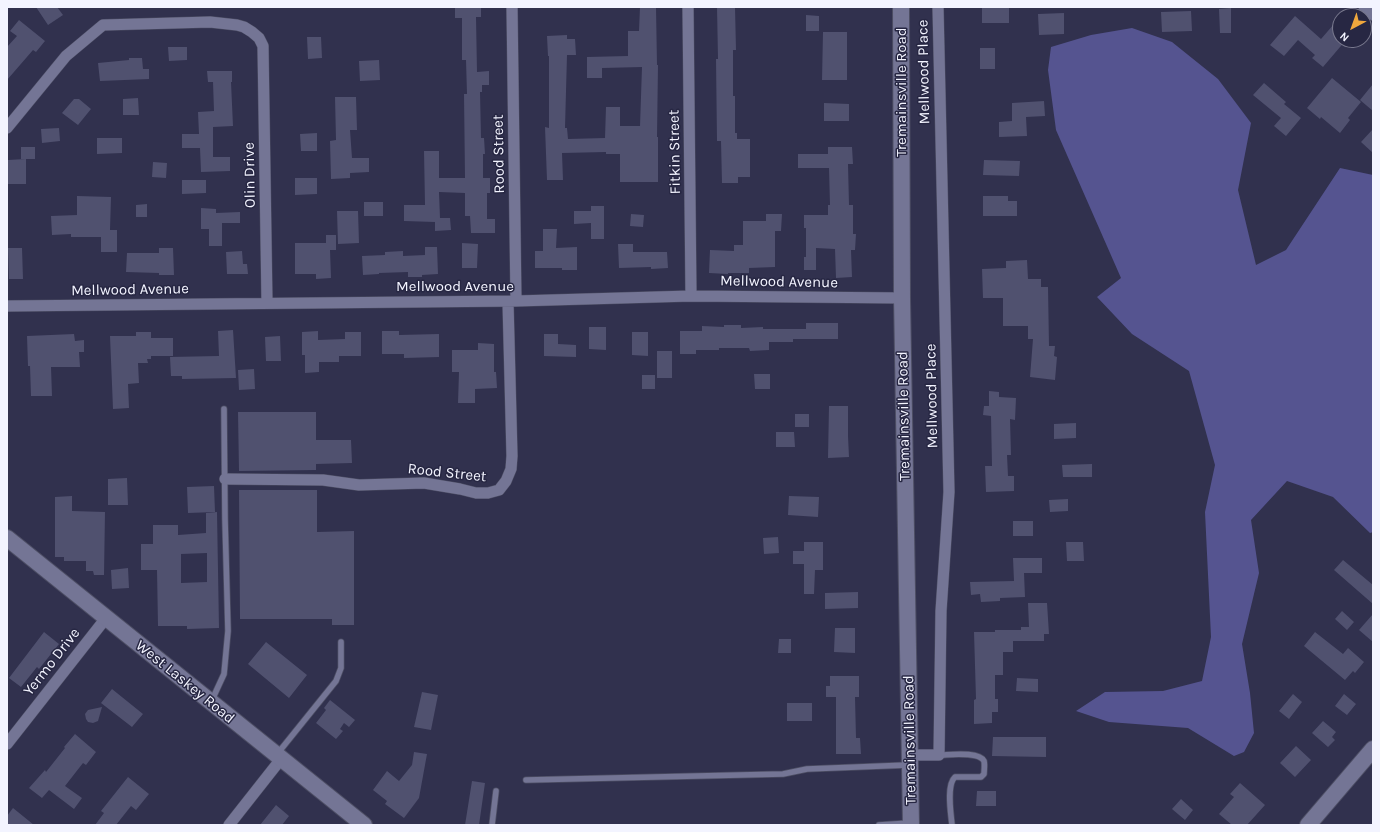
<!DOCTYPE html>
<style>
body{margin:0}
#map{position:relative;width:1380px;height:832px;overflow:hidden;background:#31314e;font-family:Karla,sans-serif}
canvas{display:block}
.frame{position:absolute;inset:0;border:8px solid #f3f4ff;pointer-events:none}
.north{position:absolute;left:1332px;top:8px;width:40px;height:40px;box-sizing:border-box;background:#272743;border:1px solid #79798e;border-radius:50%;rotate:221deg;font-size:11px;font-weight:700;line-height:16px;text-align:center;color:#f3f4ff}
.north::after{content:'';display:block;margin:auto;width:14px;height:18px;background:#efa73d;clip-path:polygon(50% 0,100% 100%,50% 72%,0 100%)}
</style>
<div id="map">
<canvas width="1380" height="832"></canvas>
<div class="frame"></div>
<div class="north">N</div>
</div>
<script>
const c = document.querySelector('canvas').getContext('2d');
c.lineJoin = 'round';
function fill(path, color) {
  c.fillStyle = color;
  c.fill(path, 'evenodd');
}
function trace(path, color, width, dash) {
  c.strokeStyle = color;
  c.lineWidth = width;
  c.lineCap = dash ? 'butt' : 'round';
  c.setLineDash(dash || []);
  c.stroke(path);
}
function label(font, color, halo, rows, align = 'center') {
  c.font = font + ' Karla,sans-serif';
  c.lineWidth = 3;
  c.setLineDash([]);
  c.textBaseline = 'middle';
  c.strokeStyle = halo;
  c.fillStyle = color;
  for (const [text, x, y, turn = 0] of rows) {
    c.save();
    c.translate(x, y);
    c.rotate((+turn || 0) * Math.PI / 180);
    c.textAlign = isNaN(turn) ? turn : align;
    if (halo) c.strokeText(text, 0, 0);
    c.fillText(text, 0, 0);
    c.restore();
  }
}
fill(new Path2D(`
 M1132,28l40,14 46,37 33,44 -13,67 18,75 30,-15 54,-82 33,7v357l-3,1 -37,-36 -46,-16 -36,39 8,53 -17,71 8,49 4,40 -10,19 -10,4 -46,-28 -79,-6 -33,-11 29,-19 58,-1 39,-10 9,-44 -6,-125 10,-47 -26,-94 -57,-37 -35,-37 24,-19 -65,-148 -8,-60 3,-23 40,-12z`), '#555490');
fill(new Path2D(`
 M36,7h21l6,8 -15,10z
 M455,7h26v10h-5l1,55 12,-1v14h-7v7h-2l1,46h3l1,16h-2v24h7v15h-3v26h8v14h-24l-1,-17h-5v-23l-26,-1 1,26h10l1,12 -16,1v-9l-31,-1v-16h21l-1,-54h15v27h26l-1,-84h3l-1,-34h-4v-42h-7z
 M640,7h16l1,58h1l-1,72h1v45h-38v-28h-14v-2l-44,1 1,27h-16l-2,-53 4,1v-72h-1l-1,-20 20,-1v4h8l1,16h-9l-2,73h2l1,11 37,-1 1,-31h14v19h20l2,-59 -40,1v10h-15v-21l41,-1v-25h11z
 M717,7h18l1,43h-3v46h2v37h2v6h13v38h-12v6h-16l-1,-42h-4l-1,-82h2z
 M982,7h27v16h-27z
 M1231,8v25h-11l-1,-24z
 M1191,11l1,20 -30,1 -1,-20z
 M1064,13v21l-25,1 -1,-21z
 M806,15l13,1v15h-13z
 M1295,16l26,23 13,-15 6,5v11h6l-23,27 -11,-9 3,-3 -17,-15 -14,16 -14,-11z
 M19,20l26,21 -9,11 -3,-2 -26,30v-33l10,-11 -7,-5z
 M823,32h24v48h-25z
 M307,37h14l1,21 -14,1z
 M168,47h19v13l-18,1z
 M980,48h15v21h-15z
 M129,58h13l1,11h6v10l-49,2 -2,-18 31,-3z
 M379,60l1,20 -20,1 -1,-20z
 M207,71h25v11h-1l2,44 -20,1v30h17v14l-29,1 -1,-24h-18v-14h17l-1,-22 16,-1 -1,-29h-5z
 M1332,78l29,24 -13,16 2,2 -10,13 -19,-16 -1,2 -13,-11z
 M1264,83l22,19 -2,2 17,14 -15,18 -12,-10 7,-8 -28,-23z
 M1373,84v27l-13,-11z
 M335,97h21l1,33h-7l2,28h17v14l-19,1v5l-19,1 -1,-38 6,-1z
 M138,98l1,17h-16v-16z
 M74,99h5l12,10 -13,16 -16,-12z
 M1044,101l1,15 -19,1 1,19 -28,1v-15l13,-1v-18z
 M824,103l25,1v17h-25z
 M59,128l1,13 -18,2 -1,-14z
 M1373,129v24l-12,-11z
 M317,133v18h-16l-1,-17z
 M97,138h25v15l-25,1z
 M21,147h14v12h-14z
 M828,147h24l1,17h-5l1,41h4v29h3l-1,16h-4l1,27 -16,1 -1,-29 -19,-1v22h-12v-13h2v-29h-2v-13h24v-10h2l-1,-37h-31v-14h30z
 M26,159v25h-18v-24z
 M984,160l36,1 -1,15 -36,-1z
 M153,162l14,1 -1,15 -14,-1z
 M295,178h22v16l-22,1z
 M182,180h24v13l-24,1z
 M77,196l34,1 -1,33h7v22h-16v-15h-30v-3l-19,1 -1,-19 26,-1z
 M983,196h25v5h9v15h-34z
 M364,202h19v14h-19z
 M147,204v13h-11v-12z
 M591,206h13v33h-13v-16l-17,1v-13h17z
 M201,208l15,1v4l24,-1v11h-18v23h-13v-17h-8z
 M337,211h21l1,32 -21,1z
 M631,214l13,1 -1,12 -13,-1z
 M766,214h16l-1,17h-6v36l-26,1v5h-21v1l-19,-1 1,-23 24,1v-6h9v-24h23z
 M543,229h14l-1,19 21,-1v23h-15v-2h-27v-17h8z
 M326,235h10v15h-6l1,28 -15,1v-5h-21v-31h31z
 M462,243l16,1 -1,24h-15z
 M618,244h15v8h34l1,16 -17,1v-2l-32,1z
 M425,247h12l1,27 -16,1v2h-14v-5l-29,1v1l-16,1 -1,-19 23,-1v-3l18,-1v5l22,-1z
 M8,248h14l1,31h-14z
 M159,248h14l1,27h-15v-2l-33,-1 1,-19h32z
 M242,251l1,13h4l1,10h-21l-1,-22z
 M1027,260l1,19h13v8h7l1,59h6l-1,10 3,1 -2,23 -25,-3 3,-38h-5v-13h-25v-28h-20l-1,-29 24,-1v-7z
 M806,323h32v16h-45v3h-24v8l-19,1 -1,-3h-30v2h-23v4h-16v-23h22v-5l22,1v-2h17v3l22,-1v2h43z
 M589,327h17v23l-17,-1z
 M233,330l3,48 -54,1v-3h-11l-1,-19 49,-1 -1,-25z
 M318,331v9l27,-1v-7h16v24h-22v6h-20v10l-14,1v-18h-3v-23z
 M382,331h17v4l40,-1v23l-35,1v-4h-22z
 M136,332h15v6h22v18h-22v3h-4l1,4h-10l1,20 -11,1 1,24 -16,1 -3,-73h26z
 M632,332h16v24l-16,-1z
 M74,334l1,7 9,-1v12h-5l1,15h-29l1,29h-21l-1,-30h-2l-1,-30z
 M544,334h14v10l18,1v12l-32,-1z
 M280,336l1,25h-15l-1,-24z
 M478,343l16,1v28h2l1,16 -22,1v14h-17l1,-31h-7v-22h26z
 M657,351h15v27h-15z
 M254,369l1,20 -16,1 -1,-20z
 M754,374h16v15h-15z
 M642,375h13v14h-13z
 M989,391l10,1v5l17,1 -1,22 -5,-1 1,36h-4l1,21h6v15l-28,1 -1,-26h7l-1,-50 -8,-1 1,-9h5z
 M829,406h19v30l1,21 -21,1z
 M238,412h78v28h35l1,23 -36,1v6l-77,1z
 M795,414h14v13h-14z
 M1076,423v15l-22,1v-15z
 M776,432h18l1,15h-19z
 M1092,464v13h-29l-1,-12z
 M127,478l1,27h-20v-26z
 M214,486l1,26 -27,1 -1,-26z
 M239,490h78v42l37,-1v94h-22v-6h-92z
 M72,496v15l33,1 -1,63h-10l-1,-4h-7v-10h-22v-4h-9v-60z
 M789,496l30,1 -1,20 -30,-2z
 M1068,499v12l-18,1 -1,-12z
 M217,512l2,116 -32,1v-3h-29l-1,-56h-16v-26h12v-19h25v10l28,-2v-20zM207,553v29l-26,1v-29z
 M1013,521h20v15h-20z
 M778,537l1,16 -15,1 -1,-16z
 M804,542h19v28h-8l-1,24h-10v-30h-11v-13h11z
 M1066,542h17l1,19h-17z
 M1013,558h29v15h-18l1,24 -25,1v3l-19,1 -1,-8 -9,1 -1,-13 44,-1z
 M1343,560l30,25v19l-39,-34z
 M128,568l1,20 -17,1 -1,-19z
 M858,592v16l-33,1v-16z
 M1028,603h19l2,31h-5v7h-31v11h-10v23h-8v24h3v13h-6v11l-18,1v-24l2,-1 -2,-67h21v-2h26v-3h8z
 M1342,611l12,11 -7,8 -12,-11z
 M1373,614v28l-14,-12z
 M835,628h20v25l-21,-1z
 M44,632l15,12 -20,25 -2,-2 -16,20 -12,-9z
 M1315,632l28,22 5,-6 16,14 -9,11 -2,-2 -8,9 -41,-34z
 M779,639h12v14h-13z
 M266,642l41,33 -18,23 -41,-34z
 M830,676h29v21h-4l1,41h4l1,16h-25v-57h-10v-11h4z
 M1017,678l21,1v13l-22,-1z
 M112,689l31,25 -11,13 -31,-24z
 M422,692l16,3 -7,35 -17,-3z
 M1293,694l9,8 -13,17 -10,-8z
 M1344,694l12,10 -9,11 -12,-9z
 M330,700l25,20 -6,7 -5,-4 -4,6 3,2 -7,8 -20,-16 10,-13 -2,-2z
 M787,703h25v18h-25z
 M102,707l-4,14 -5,2 -5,-1 -2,-3 -1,-5 3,-4z
 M1323,721l13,11 -4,5 3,3 -7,7 -16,-14z
 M75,734l21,18 -10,13 -3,-2 -18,23 17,12 -8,11 -25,-19 -7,8 -13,-10 16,-18 1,2 19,-24 -1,-1z
 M993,737h53v20l-54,-1z
 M1296,746l15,14 -16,17 -15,-14z
 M414,752l13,2 -8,44 -15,20 -19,-14 2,-3 -14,-11 14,-19 12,10 13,-16z
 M128,777l21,17 -13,16 -5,-4 -15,19h-21l9,-12 -3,-2z
 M472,781l13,2 -6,42h-14z
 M1240,783l25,22 -18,20h-15l-13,-11 15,-17 -4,-3z
 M977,791h19v15h-20z
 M1181,799l12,11 -8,10 -13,-11z
 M276,805l13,11 -7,9h-22z
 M13,808l21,17h-27v-9z`), '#50516f');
const lane = new Path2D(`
 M212,700l12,-26 4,-43 -3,-112 -1,-110
 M278,753l58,-72 5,-13v-26
 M939,755c10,0 40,-4 45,6 1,4 0,10 0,13l-3,3h-26c-9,8 -4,37 -3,48
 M526,780l257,-6 24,-5 101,-4
 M492,825l4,-34
 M879,825l30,-2`);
const street = new Path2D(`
 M512,7l4,294
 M688,7l3,289
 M1364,7l9,8
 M7,128l59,-72 37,-31 107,-3 27,3 7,2 8,5 7,6 4,8 4,257
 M7,306l509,-5 175,-5 211,2
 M225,479l98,1 36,5 65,-2 36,6 16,4h12l11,-3 7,-9 5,-12 1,-13 -4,-154
 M7,744l99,-126
 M910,755h29l2,-144 8,-119 -11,-485
 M229,825l52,-66`);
const secondary = new Path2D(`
 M901,7l1,291 9,527
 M7,538l357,287
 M1308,825l65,-76`);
trace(lane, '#4d4e64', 7);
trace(street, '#4d4e64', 12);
trace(secondary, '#4d4e64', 18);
trace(lane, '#747595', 5.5);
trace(street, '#747595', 11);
trace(secondary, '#747595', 16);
label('15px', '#f3f4ff', '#272743', [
 ["Mellwood Place",924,72,-91],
 ["Tremainsville Road",902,92,-90],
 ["Fitkin Street",675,152,-91],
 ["Rood Street",499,154,-91],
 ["Olin Drive",250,175,-91],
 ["Mellwood Avenue",779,282,1],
 ["Mellwood Avenue",455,287],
 ["Mellwood Avenue",130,290,-1],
 ["Mellwood Place",932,396,-91],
 ["Tremainsville Road",904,416,-91],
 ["Rood Street",447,473,6],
 ["Yermo Drive",52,662,-52],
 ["West Laskey Road",185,682,39],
 ["Tremainsville Road",910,740,-91]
]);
</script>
